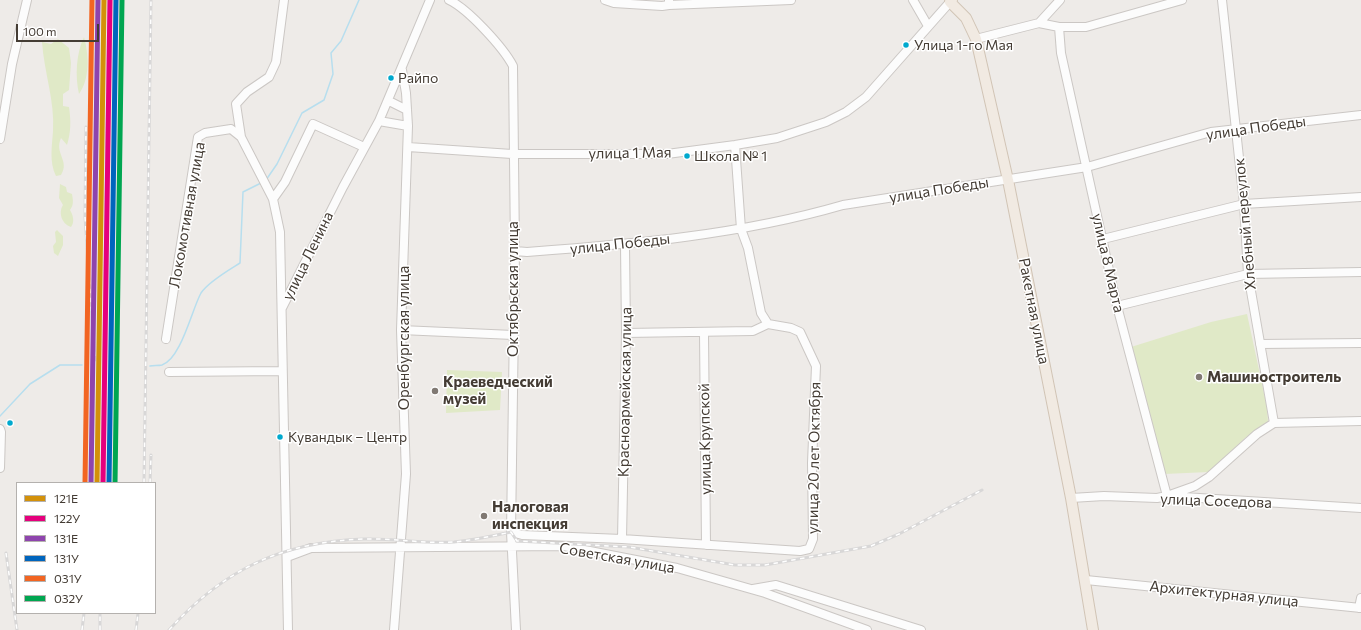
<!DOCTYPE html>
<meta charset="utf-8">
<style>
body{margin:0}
#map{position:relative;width:1361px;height:630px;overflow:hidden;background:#eeebe8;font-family:Commissioner,sans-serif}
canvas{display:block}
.legend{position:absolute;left:16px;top:482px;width:140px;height:132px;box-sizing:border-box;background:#fff;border:1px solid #b4b1ae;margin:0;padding:5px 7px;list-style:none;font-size:12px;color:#443c34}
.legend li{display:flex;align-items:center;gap:8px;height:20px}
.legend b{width:20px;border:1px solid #b4b1ae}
.scale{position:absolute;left:16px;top:24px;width:83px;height:18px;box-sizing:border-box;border:2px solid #443c34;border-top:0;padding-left:5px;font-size:12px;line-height:14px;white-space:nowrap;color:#443c34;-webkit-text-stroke:3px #fff;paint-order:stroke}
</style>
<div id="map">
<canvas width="1361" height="630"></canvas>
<ul class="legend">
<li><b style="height:5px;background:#d3910a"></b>121Е</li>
<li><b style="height:5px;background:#e5007d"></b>122У</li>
<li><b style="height:5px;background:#8e44ad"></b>131Е</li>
<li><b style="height:5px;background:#0065bd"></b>131У</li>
<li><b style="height:5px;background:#f26522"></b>031У</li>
<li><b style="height:5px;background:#00a651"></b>032У</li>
</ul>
<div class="scale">100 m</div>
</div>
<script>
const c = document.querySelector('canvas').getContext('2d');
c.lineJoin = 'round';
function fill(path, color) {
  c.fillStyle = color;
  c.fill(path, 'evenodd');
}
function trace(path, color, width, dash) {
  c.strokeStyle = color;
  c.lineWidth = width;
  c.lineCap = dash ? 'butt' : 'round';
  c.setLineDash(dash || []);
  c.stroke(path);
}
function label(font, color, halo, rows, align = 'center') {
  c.font = font + ' Commissioner,sans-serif';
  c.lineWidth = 3;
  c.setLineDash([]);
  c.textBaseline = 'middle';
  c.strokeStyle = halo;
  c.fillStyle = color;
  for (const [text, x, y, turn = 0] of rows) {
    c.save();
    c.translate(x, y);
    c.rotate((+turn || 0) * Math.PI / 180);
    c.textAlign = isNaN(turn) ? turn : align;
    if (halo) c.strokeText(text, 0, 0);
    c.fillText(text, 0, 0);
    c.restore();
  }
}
fill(new Path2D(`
 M84,37c5,18 6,42 -5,57 -4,-18 -3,-40 5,-57z
 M58,39l11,9 2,15 -2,27 -6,4v12l6,1c2,14 2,25 -2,38l-6,-7c-7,16 9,22 0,37l-5,1c-7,-14 -4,-30 -3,-45 2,-30 -9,-59 -11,-89l9,2z
 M60,184l6,3 1,5 5,2c1,6 2,11 -2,16 3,5 5,12 1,17 -9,-3 -13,-14 -8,-22l-4,-7z
 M57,230l6,6v9l-5,11 -4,-3 -1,-7 3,-4 -1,-10z
 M1247,314l20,93 1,15 -23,16 -36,34 -45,2 -33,-127 80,-25z
 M447,370l55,2 -2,38 -54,3z`), '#e0e9c7');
trace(new Path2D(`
 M266,180l11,-16 25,-51 22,-13 9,-26 -2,-21 10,-12 18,-41
 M150,366c3,-1 8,0 12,-1 19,-6 30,-56 39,-72 7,-11 28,-23 39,-30l3,-71 18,-9
 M0,416l30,-32 30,-19h22`), '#b7deee', 1.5);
const minor = new Path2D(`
 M284,0l-8,62 -7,15 -22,15 -11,12 5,33 32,62 7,33 8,398
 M449,0c19,9 54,47 64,66l2,185 -4,281 5,98
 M605,0l9,3 48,3 7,-1v-4
 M913,0l15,26
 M1222,0l22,204 4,70 26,149
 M669,5l122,-5
 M1039,23l21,-23
 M1059,27l2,26 56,253 50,190 28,-10 14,-9 48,-43 17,-11 87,-2
 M976,39l63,-16 20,4h27l96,-27
 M389,101l18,9
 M379,121l29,5
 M0,139l12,-75 15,-64
 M408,147l104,7h155l68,-9 42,-7 49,-16 20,-10 20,-15 84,-95
 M273,199l12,-17 28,-58 51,23
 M1103,239l141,-35 117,-7
 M515,251l12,1c106,-8 213,-17 316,-47l244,-38 124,-35 150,-17
 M1117,306l131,-32 113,-2
 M282,308l61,-121 36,-66 51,-121
 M401,330l112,5
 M626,333l127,-2 15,-7
 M704,333l2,212
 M166,339l32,-202 7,-4 26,-4 10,8
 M1260,344l101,-1
 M169,372l113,-1
 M0,429l1,3 -1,36
 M1071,498l33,-2 53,2 10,-2 194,12
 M511,532l11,3 100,4 178,12 9,-2 4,-10 -1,-76 4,-97 -16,-34 -9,-4 -23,-4 -7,-11 -13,-65 -7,-19 -6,-84
 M622,539l4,-206 -1,-88
 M287,557l24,-9 253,-2 113,22 88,25 102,37
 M1086,580l275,28
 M753,589l23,-4 145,45
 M1359,608l2,-10
 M394,630l12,-156 -5,-144 7,-204 -2,-33 -4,-23`);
const major = new Path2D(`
 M952,0l-2,2 16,16 10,21 32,141 63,318 22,132`);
trace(minor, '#cbc7c4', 10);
trace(major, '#d1c4b5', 12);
trace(minor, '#fcfcfc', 8);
trace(major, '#f1eae2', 10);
const rail = new Path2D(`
 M86,127l-1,90 10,143
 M102,483l7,-483
 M144,483l7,-483
 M150,483l1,-28
 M6,553l11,77
 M82,630l2,-17
 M100,630v-17
 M136,630l2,-17
 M169,630c55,-61 113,-88 195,-91 30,-1 61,5 90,3 19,-2 39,-6 57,-10l6,9 112,6 106,18h30l106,-19 28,-12 83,-44`);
trace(rail, '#d8d7d7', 3);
trace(rail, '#fff', 1.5, [4.5]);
trace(new Path2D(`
 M97,483l7,-483`), '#d3910a', 5);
trace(new Path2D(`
 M103,483l7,-483`), '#e5007d', 5);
trace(new Path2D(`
 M91,483l7,-483`), '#8e44ad', 5);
trace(new Path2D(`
 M109,483l7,-483`), '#0065bd', 5);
trace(new Path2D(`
 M85,483l7,-483`), '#f26522', 5);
trace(new Path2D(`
 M115,483l7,-483`), '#00a651', 5);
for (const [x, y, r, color] of [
 [906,45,3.5,"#00a9ce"],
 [391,78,3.5,"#00a9ce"],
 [687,156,3.5,"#00a9ce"],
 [1199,377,4,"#807973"],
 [435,391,4,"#807973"],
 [10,423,3.5,"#00a9ce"],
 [280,437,3.5,"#00a9ce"],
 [484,516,4,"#807973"]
]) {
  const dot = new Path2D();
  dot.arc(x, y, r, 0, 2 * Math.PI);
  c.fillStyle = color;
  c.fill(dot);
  trace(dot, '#fff', 1.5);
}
label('14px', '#443c34', '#fff', [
 ["Улица 1-го Мая",914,45],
 ["Райпо",398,78],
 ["Школа № 1",694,156],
 ["Кувандык – Центр",288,437]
], 'left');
label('15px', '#443c34', '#fff', [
 ["улица Победы",1256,128,-8],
 ["улица 1 Мая",630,153,-1],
 ["улица Победы",939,190,-9],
 ["Локомотивная улица",187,215,-80],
 ["Хлебный переулок",1245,224,-95],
 ["улица Победы",620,244,-6],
 ["улица Ленина",308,256,-64],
 ["улица 8 Марта",1108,263,77],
 ["Октябрьская улица",513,289,-90],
 ["Ракетная улица",1034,311,79],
 ["Оренбургская улица",404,338,-90],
 ["Красноармейская улица",625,392,-89],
 ["улица Крупской",705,439,-91],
 ["улица 20 лет Октября",814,458,-89],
 ["улица Соседова",1216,501,2],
 ["Советская улица",617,558,10],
 ["Архитектурная улица",1224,594,6]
]);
label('bold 15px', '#443c34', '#fff', [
 ["Машиностроитель",1207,377],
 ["Краеведческий",443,382],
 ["музей",443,399],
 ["Налоговая",492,507],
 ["инспекция",492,524]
], 'left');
</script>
